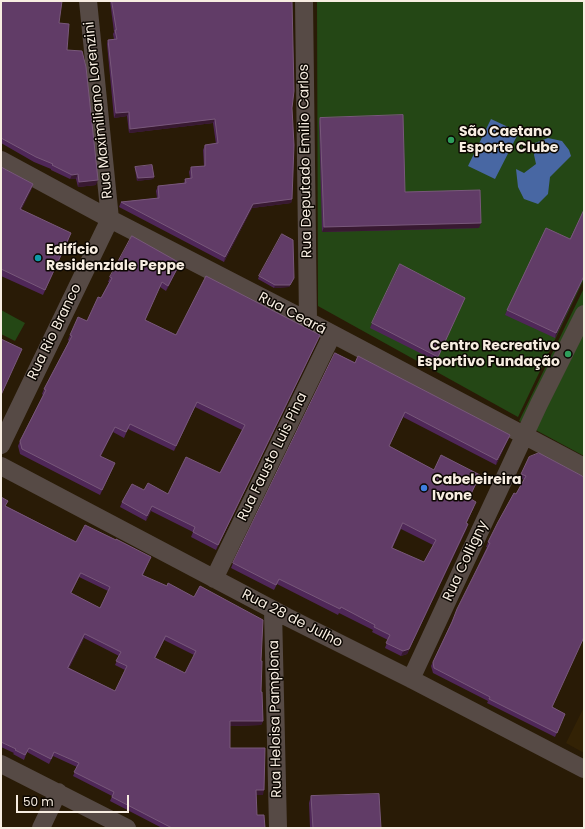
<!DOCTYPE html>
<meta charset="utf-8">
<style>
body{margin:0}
#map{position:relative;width:585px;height:829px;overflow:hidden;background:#291b06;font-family:Poppins,sans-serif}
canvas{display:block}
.frame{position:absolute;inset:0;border:2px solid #f7ede1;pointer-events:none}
.scale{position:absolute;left:16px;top:795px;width:113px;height:18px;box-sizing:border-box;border:2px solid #f7ede1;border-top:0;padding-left:5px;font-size:12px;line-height:14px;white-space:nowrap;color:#f7ede1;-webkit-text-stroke:3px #0c0702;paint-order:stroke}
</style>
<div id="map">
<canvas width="585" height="829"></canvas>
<div class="frame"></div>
<div class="scale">50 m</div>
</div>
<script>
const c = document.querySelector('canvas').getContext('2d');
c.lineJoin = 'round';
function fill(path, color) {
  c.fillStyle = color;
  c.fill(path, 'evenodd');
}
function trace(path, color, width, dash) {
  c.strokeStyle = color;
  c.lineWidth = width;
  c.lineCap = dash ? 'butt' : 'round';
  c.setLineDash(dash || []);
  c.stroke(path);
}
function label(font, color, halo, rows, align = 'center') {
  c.font = font + ' Poppins,sans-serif';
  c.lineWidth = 3;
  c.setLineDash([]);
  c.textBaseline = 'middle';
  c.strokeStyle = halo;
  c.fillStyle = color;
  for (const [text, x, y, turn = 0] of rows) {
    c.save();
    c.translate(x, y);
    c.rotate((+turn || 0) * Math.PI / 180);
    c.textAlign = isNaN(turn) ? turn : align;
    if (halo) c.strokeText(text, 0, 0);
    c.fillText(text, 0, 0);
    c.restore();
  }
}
fill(new Path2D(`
 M584,707v46l-18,-10z`), '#332205');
fill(new Path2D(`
 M317,1h267v278l-66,138 -200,-111z
 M584,288v168l-65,-35z
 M1,310l24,13 -10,18 -14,-7z`), '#244715');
fill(new Path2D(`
 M491,119l28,13 -24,47 -27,-13z
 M548,138l14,3 7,9 2,6 -21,21 -2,17 -10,10 -14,-5 -6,-12 -2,-18 8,4 12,-9 -2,-9 1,-12z`), '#4867a3');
trace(new Path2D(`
 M88,1l22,218
 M304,1l4,320
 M1,160l109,59 198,102 276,146
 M1,445l109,-226
 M1,466l286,151 124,62 173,90
 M214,579l118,-244
 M273,610l5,218
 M411,679l128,-275 45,-90
 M1,764l126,64
 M41,828l17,-36`), '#564a45', 18);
fill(new Path2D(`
 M1,1l58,22 8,27 29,135 -18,2 -2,-8h-6l-19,-9v-1l-17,-7 -33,-19z
 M110,1h182v198l-1,4 -39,5 -28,54 -105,-55 2,-5 36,-4 -1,-7 2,-5 26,-3 1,-4 5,-1 -1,-6 2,-5 13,-1 -1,-16 2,-5 11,-1 -3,-21 -84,10 -2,-17 -13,2 -7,-74 1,-4 6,-1 -1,-5 1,-2z
 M320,118l85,74 74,36 -157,4 -3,-110z
 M1,167l32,17 -2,6 -10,20 48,29 -26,56 -42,-19z
 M135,167l19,10 -1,2 -16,2 -2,-12z
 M584,210v67l-29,61 -50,-23 2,-5 63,-71z
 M178,268l-12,23 -6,-4 -15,33 31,15 142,5 -102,210 -25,-13 2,-5 -42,-21 -5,10 -26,-14 2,-5 22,-12 24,4 52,-21 22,-43 -47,-23 -21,44 -46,-22 -4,9 -11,-6 -12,24 12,12 -13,27 -80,-41 -2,-8 2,-5 23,-46 -1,-1 2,-5 25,-48 -1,-1 2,-5 17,-14 14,-23 8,-16h-1l2,-5z
 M259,276l35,2 -5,9 -15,1 -16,-9z
 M465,298l-29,63 -66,-33 2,-5z
 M335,353l175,82 -14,30 -93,-48 -14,29 45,24 44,10 -9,18 5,9 -8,17h2l-2,6 -59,124 -6,2 -16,-8 3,-8 -16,-8 1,-2 -34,-17 -1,2 -61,-31 -3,6 -43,-22 2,-5zM401,529l32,16 -9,17 -32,-13z
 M529,457l23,250 13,7 -10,23 -68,-34 1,-2 -55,-28 -2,-7 56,-119h-1l2,-5 28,-48 8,-14 -4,-2z
 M1,497l5,9 70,36 73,19 -6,14 118,86v31l2,29 -2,4 -31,1v22l33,47h-7l1,20 8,13h-103l-52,-27 2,-5 -39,-20 4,-9 -24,-11 -4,8 -22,-12 -3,8 -11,-6 1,-1 -13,-6zM79,577l29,14 -8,17 -29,-15zM84,638l35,18 -4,9 10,5 -10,21 -46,-23zM164,640l30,15 -9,18 -30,-15z
 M311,796l70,32h-71l-1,-25z`), '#4f2758');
fill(new Path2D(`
 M129,112l-2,4 -13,2 2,-5z
 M215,119l-2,4 -84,10 1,-4z
 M78,174l-2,5h-6l2,-4z
 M154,177l-1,2 -16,2 1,-3z
 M98,180l-2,5 -18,2 1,-5z
 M33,184l-2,6 -13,25 2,-6z
 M292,199l-1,4 -39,5 -28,54 1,-5 28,-53z
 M481,223l-2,5 -157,4 2,-5z
 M71,233l-2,6 -26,56 2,-5z
 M180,263l-2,5 -12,23 2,-5z
 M584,276v1l-29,61 1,-5z
 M294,278l-5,9 -15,1 1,-3z
 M320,335l-2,5 -102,210 2,-5z
 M22,349l-2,5 -19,42v-1z
 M197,402l-2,5 -21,44 2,-5z
 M405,412l-2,5 -16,34 2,-5z
 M115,427l-2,5 -15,29 2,-5z
 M510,435l-2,5 -12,25 1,-5z
 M115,463l-2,5 -13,27 2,-5z
 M480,475l-2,5 -11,23 2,-5z
 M152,506l-1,5 -5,10 1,-5z
 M468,524l-2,6 -59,124 -6,2 2,-5z
 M85,634l-1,4 -17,34 1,-4z
 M584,637v1l-34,74 2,-5z
 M230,721h33l-2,4 -32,1z
 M256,790h8l-1,5h-9z`), '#381931');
const building = new Path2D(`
 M1,1h61l-3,22 10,1 -2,26 15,1 4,16 12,113 -19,2 -1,-8 -6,1 -20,-10 1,-1 -17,-7 -35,-19z
 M112,1h180l2,90 -2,17 2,37 -2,54 -39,5 -28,53 -104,-55 38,-4 -1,-12 28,-3 -1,-4 7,-1 -1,-11 14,-1v-21l13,-2 -3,-24 -85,10 -1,-17 -13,1 -8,-73 9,-1 -2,-9h1z
 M403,115l2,77 75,-2 1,33 -157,4 -4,-109z
 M152,165l2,12 -16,1 -3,-11z
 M1,167l32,17 -13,25 51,24 -26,57 -44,-21z
 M584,210v66l-28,57 -49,-23 39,-82 24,11z
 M282,234l11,6 1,38 -4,7h-15l-16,-9z
 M132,236l48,27 -12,23 -6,-4 -17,38 31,15 30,-59 114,59 -102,210 -25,-13 2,-5 -43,-21 -5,10 -25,-14 10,-18 12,6 4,-7 20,11 18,-37 34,16 25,-48 -48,-23 -21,44 -46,-22 -4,8 -11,-5 -15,29 15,7 -13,27 -80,-41 -2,-8 26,-51 -2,-1 28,-53 -2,-1 8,-18 9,4 11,-24 3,1 11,-20 -2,-1z
 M400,264l65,34 -27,59 -66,-34z
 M1,339l21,10 -21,46z
 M335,353l20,10 3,-7 152,79 -13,25 -92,-48 -16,34 45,24 7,-15 39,20 -11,23 7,4 -10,21 2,1 -59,125 -6,2 -17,-8 4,-8 -16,-8 1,-2 -34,-18 -1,2 -61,-30 -3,6 -43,-22zM403,523l33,17 -12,22 -32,-14z
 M539,453l45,24v160l-32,70 13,7 -8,19 -68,-34 1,-2 -56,-29 -1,-6 19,-40 5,-13 33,-66 -2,-1 10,-20 16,-29 2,1 10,-18 -5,-2 8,-17z
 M1,497l7,4 -3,5 71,36 9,-17 31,15v-1l35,18 -9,18 25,11 1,-3 26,14 6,-11 63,34 -2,41h1l-1,31h1l1,29h-33v27h35l-1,42h-8l1,25h7l1,13h-93l-60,-31 2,-5 -40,-20 5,-9 -25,-11 -3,7 -22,-11 -4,7 -10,-5 1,-1 -15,-7zM81,573l29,14 -10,21 -29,-15zM85,634l36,18 -5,9 11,5 -12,25 -47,-23zM166,636l30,15 -11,22 -30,-15z
 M379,794l2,34h-68l-2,-32z`);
fill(building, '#613c67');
trace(building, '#78587a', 1);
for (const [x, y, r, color] of [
 [451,140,4,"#2e9e5b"],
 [38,258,4,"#0f9aa8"],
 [568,354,4,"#2e9e5b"],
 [424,488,4,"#3f7fe0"]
]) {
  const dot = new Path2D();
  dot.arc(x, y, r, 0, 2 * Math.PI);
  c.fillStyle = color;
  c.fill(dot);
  trace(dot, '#0c0702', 1.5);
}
label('14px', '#f7ede1', '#0c0702', [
 ["Rua Maximiliano Lorenzini",99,110,-96],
 ["Rua Deputado Emilio Carlos",306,161,-91],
 ["Rua Ceará",292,314,28],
 ["Rua Rio Branco",55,332,-64],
 ["Rua Fausto Luis Pina",273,457,-64],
 ["Rua Colligny",466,561,-65],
 ["Rua 28 de Julho",292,619,27],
 ["Rua Heloisa Pamplona",276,719,-91]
]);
label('bold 14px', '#f7ede1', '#0c0702', [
 ["São Caetano",459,132],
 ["Esporte Clube",459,148],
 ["Edifício",46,250],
 ["Residenziale Peppe",46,266],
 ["Centro Recreativo",560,346,"right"],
 ["Esportivo Fundação",560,362,"right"],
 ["Cabeleireira",432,480],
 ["Ivone",432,496]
], 'left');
</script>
